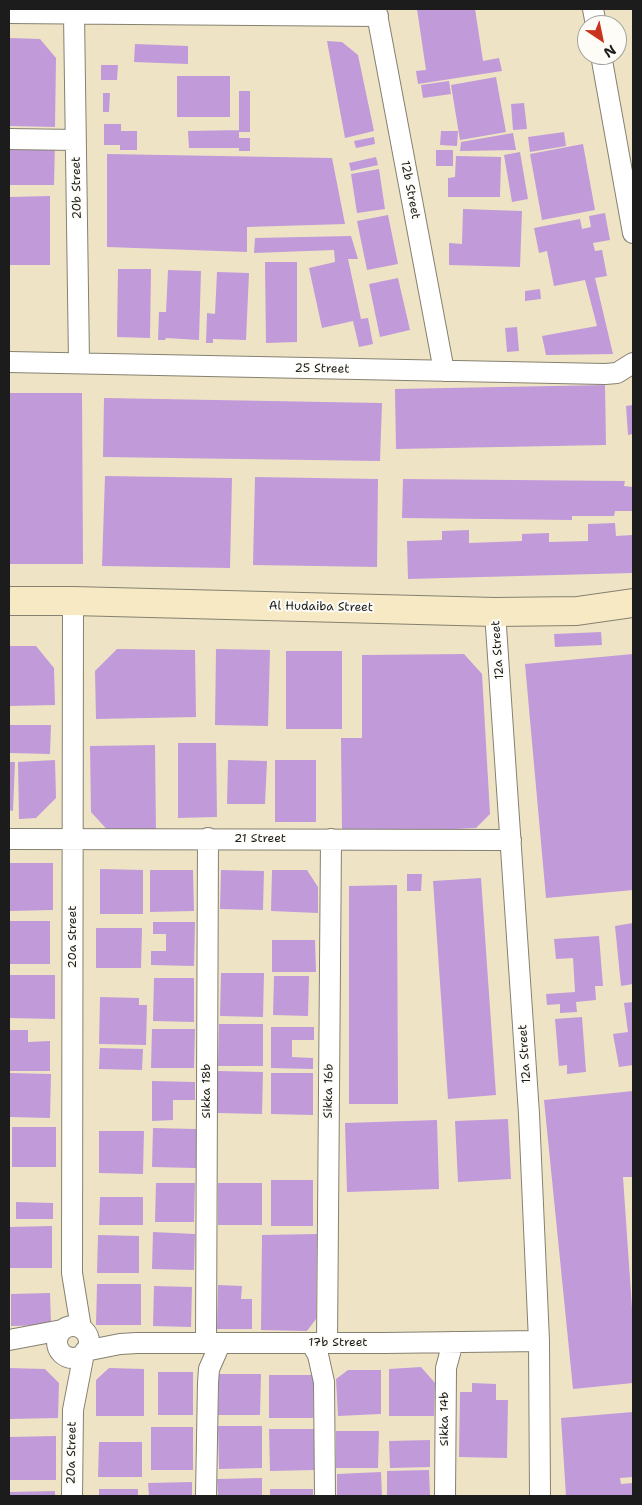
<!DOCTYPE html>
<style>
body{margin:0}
#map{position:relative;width:642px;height:1505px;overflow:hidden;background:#eee4c5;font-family:"Shantell Sans",sans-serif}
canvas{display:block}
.frame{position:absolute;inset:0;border:10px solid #1c1c1c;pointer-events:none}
.north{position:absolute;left:577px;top:15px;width:50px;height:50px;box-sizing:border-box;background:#fdfcf7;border:1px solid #a3a29f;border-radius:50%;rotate:146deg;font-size:14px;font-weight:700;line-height:20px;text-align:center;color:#1c1c1c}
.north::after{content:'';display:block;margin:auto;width:18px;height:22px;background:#c8321e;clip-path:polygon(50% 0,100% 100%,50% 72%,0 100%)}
</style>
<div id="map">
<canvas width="642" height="1505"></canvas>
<div class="frame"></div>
<div class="north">N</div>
</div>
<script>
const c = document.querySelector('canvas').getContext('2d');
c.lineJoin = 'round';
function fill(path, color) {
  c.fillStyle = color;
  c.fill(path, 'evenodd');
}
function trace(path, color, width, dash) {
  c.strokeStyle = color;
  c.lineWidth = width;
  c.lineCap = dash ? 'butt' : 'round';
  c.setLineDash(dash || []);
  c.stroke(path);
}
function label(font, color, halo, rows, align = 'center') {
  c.font = font + ' "Shantell Sans",sans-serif';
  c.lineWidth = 4;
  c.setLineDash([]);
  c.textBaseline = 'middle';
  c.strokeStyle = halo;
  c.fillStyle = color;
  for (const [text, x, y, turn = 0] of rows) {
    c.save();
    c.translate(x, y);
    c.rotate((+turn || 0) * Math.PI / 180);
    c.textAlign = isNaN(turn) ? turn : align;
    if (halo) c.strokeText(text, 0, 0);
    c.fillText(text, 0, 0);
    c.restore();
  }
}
fill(new Path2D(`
 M417,9h58l8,52 16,-3 3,13 -84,13 -2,-13 10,-1z
 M9,38l31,1 16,19 -1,69 -46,-1z
 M327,41l15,1 16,13 16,76 -29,7z
 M135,44l53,2v18l-54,-2z
 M101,65h17l-1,15h-16z
 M177,76h53v41h-53z
 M496,77l10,55 -46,8 -9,-55z
 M449,81l2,13 -28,4 -2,-13z
 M239,91h11v41h-11z
 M103,93h7l-1,19h-6z
 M524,103l3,26 -14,1 -2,-26z
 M104,124h17v7h16v19h-17v-5h-16z
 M239,130v8h11v13h-11v-3h-50l-1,-17z
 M441,131h17l-1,15 -17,-1z
 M564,132l2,14 -36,6 -2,-15z
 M513,133l3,17 -56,1 1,-9z
 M374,137l1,7 -19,4 -2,-7z
 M9,143h46l-1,42h-45z
 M583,144l12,66 -53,10 -12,-66z
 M436,150h17v16h-17z
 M520,152l8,47 -16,3 -8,-47z
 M107,154l225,4 13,66 -98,3v25l-140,-5z
 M456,156l45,1 -1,40h-52v-19l7,-1z
 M376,157l2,8 -27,6 -2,-8z
 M379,169l6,40 -28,4 -6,-39z
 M50,196v69h-41v-68z
 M463,209l59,2 -2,56 -71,-2v-22l13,1z
 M605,213l5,27 -17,3 2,8 7,-1 5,26 -12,2 18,76 -67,1 -4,-19 55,-10 -12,-46 -31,6 -7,-35 -8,2 -5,-25 46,-9 2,10 9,-2 -2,-11z
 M388,215l10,49 -31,6 -10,-49z
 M351,236l7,23h-10l13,60 7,-1 5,26 -14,3 -6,-26 -31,7 -13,-60 26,-6 -1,-12 -80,3 1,-15z
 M265,262h32v80l-31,1z
 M118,269h33l-1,69 -33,-1z
 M168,270l33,1 -2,69 -33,-2 -1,2h-7l1,-28h7z
 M217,272l32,1 -3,67 -33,-1v4h-7l1,-30 8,1z
 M398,278l12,52 -30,7 -11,-53z
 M540,289l1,10 -16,2v-10z
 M517,327l2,24 -12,1 -2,-24z
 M605,385l1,60 -210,4 -1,-60z
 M9,393h73l1,171h-74z
 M104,398l278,5 -2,58 -277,-4z
 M633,405v29l-5,1 -2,-29z
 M105,476l127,2 -2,90 -128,-2z
 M255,477l123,2 -1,88 -124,-2z
 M403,479l222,2 -1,5 9,1v24h-18l-1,5h-42v4l-170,-2z
 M615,523l1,13 17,-1v38l-225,6 -1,-38 35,-1v-9l27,-1v13l53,-2v-7l27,-1v9l39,-1v-17z
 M601,632l1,13 -47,2 -1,-13z
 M9,646h27l18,22 1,37 -46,1z
 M117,649l78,1 1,67 -100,2 -1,-48z
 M216,649l54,1 -2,76 -53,-1z
 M286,651h56v78h-56z
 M464,654l18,20 8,140 -14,14 -65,3 -69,-1 -1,-92h21v-83z
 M633,654v236l-87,8 -21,-234z
 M9,725h42l-1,29 -41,-1z
 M178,743h38l1,74 -39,1z
 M155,745l1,88 -44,2 -21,-23 -1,-66z
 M55,760l1,38 -20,20 -17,1 -1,-57z
 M228,760l39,1 -2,43h-38z
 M275,760h41v62h-41z
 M9,762h6l-2,49 -4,-1z
 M9,863h44v47l-44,1z
 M100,869l43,1v44h-43z
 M150,870h43l1,41 -44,1z
 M221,870l43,1 -1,39 -43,-1z
 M272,870h35l11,17v26l-47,-2z
 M407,874h15l-1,17h-14z
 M481,878l15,217 -48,4 -15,-218z
 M397,885l1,219h-49v-218z
 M9,921h41v43h-41z
 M153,922h42l-1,44 -43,-1v-14h15v-17h-13z
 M633,923v61l-12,2 -6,-60z
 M96,928h46l-1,40h-45z
 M599,936l4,50h-8l1,14 -20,2 1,10 -17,1v-9l-13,1 -1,-11 29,-2 -2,-34 -17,1 -2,-20z
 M272,940h43l1,32h-44z
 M221,973h43l-1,44 -43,-1z
 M10,975h45v44l-46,-1z
 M274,976h35l-1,40 -35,-1z
 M154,978h40v44l-41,-1z
 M100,997l39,1v7h8l-1,40 -47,-1z
 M633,1002v63l-14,2 -6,-33 15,-2 -4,-29z
 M582,1017l4,55 -19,2v-9l-8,1 -4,-47z
 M219,1024h44v42h-45z
 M271,1027h43v13h-22v17l21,1v11l-42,-1z
 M152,1029h43l-1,39h-43z
 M9,1030h19v12l22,-1v30h-41z
 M100,1048l43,1 -1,21 -43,-1z
 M218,1071l45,1 -1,42 -45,-1z
 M9,1073l42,1 -1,44 -41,-1z
 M271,1073h42v42l-42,-1z
 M152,1081l43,1v18h-22v20l-21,1z
 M633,1091v86h-10l10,146v60l-60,6 -29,-289z
 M508,1119l3,60 -53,3 -3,-61z
 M437,1120l2,69 -92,3 -2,-69z
 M12,1127h44v40h-44z
 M153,1128l43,1v39l-44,-1z
 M99,1131h45l-1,43 -44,-1z
 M271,1180h42v46h-42z
 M156,1183h39l-1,39h-39z
 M218,1183h44v42h-44z
 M100,1197h43v28h-44z
 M16,1202l37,1v16h-37z
 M52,1226v42h-43v-41z
 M153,1232l42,2 -1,36 -42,-1z
 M317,1234l-1,85 -9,12 -46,-1 1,-95z
 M98,1235l41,1v37h-42z
 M97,1284h44v41h-45z
 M218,1285l24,1 -1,13h11v30h-35z
 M154,1286l38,1 -1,40 -38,-1z
 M50,1293l1,32 -40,1v-32z
 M421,1367l14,16 -1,33h-45v-47z
 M9,1368l36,1 14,14 -1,35 -49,1z
 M109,1368l35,1v47h-48v-36z
 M348,1370h33v44l-43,2 -2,-37z
 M158,1372h35v43h-35z
 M219,1374h42l-1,41h-42z
 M269,1375h44v43h-44z
 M472,1383l24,1v16h12l-1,58 -48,-1 1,-65h12z
 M633,1412v65l-13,1 1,6 12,-1v13h-67l-5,-78z
 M218,1426h44v42l-43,1z
 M151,1427h42v43h-42z
 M269,1429h45l1,41 -45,1z
 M336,1431h43l-1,37h-42z
 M56,1436v44h-47v-43z
 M430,1440v27l-40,1 -1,-27z
 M99,1442h43v35h-44z
 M429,1470l1,26h-43v-25z
 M381,1472l1,24h-45v-22z
 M262,1478v18h-44l-1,-17z
 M192,1482v14h-43l-1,-13z
 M99,1489h39v7h-39z
 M270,1489h43v7h-43z
 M55,1491v5h-46v-4z`), '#c19ada');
const street = new Path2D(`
 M376,9l68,362
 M593,9l3,16
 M9,13l369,3
 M74,14l5,348
 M601,55l32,178
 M9,139l67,1
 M9,362l596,12 12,-1 16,-10
 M73,601l-1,672 9,55
 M495,612l34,502 10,227 1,155
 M9,839l502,1
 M57 1342a16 16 0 1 1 32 0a16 16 0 1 1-32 0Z
 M9,1340l53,-10
 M206,1343l2,-505
 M311,1343l7,12 6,27 1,114
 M327,1343l4,-504
 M85,1351l35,-7 17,-1h247l155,-2
 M72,1496l1,-86 11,-57
 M206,1496l2,-113 1,-14 11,-25
 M445,1496l1,-128 7,-26`);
const secondary = new Path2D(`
 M9,601h64l422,11 82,-1 56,-8`);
trace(street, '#858070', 22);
trace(secondary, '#858070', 30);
trace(street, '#fff', 20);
trace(secondary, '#f6e9c3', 28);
label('12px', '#1c1c1c', '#fdfcf7', [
 ["20b Street",77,188,-91],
 ["12b Street",410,190,79],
 ["25 Street",322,369,1],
 ["Al Hudaiba Street",321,607,1],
 ["12a Street",498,650,-94],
 ["21 Street",260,839],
 ["20a Street",73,937,-90],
 ["12a Street",525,1054,-94],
 ["Sikka 18b",207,1091,-90],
 ["Sikka 16b",329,1091,-89],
 ["17b Street",338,1343],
 ["Sikka 14b",445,1419,-90],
 ["20a Street",72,1453,-89]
]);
</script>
